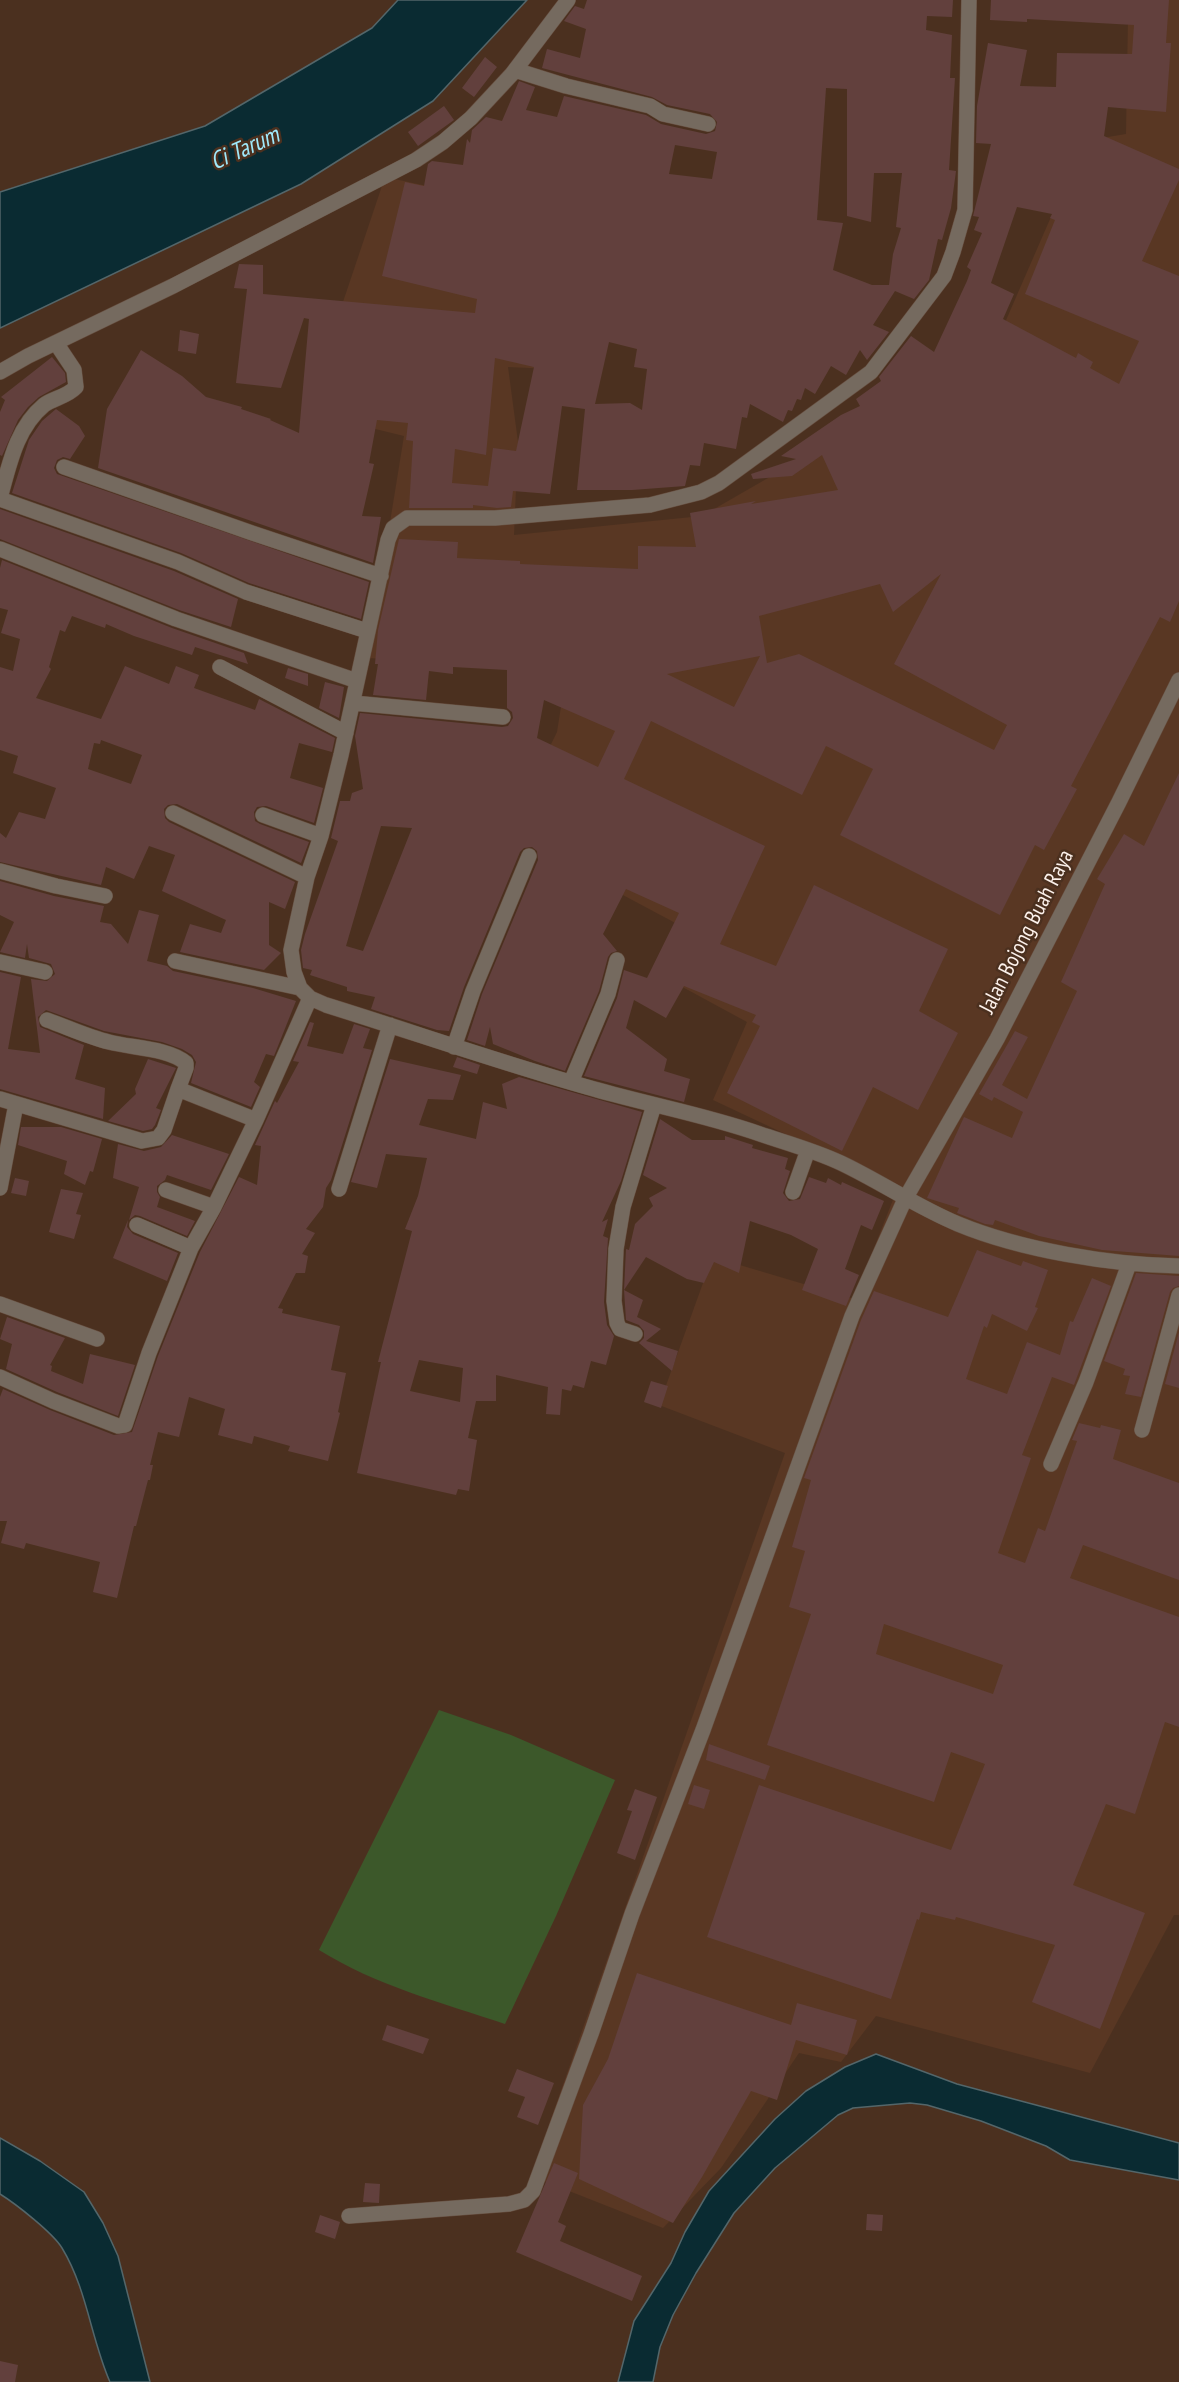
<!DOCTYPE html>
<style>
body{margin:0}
canvas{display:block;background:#4b301f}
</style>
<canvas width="1179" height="2382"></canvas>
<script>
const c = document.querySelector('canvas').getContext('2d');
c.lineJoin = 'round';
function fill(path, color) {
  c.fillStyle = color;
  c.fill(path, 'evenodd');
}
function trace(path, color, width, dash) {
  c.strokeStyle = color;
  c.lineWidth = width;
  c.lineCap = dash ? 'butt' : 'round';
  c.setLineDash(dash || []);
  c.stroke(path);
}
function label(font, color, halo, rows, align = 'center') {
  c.font = font + ' "PT Sans Narrow",sans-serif';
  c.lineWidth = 5;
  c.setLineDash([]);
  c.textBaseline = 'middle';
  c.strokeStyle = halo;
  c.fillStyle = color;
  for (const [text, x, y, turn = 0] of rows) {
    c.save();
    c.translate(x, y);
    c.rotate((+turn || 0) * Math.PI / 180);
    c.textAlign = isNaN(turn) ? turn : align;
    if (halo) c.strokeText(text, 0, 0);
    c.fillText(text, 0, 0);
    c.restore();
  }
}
fill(new Path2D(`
 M991,0h188v1915h-5l-84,158 -214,-57 -35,46 -42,-9 -78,115 -58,60 -132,-52 254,-723 -126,-48 70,-194 4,52 121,36 44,-112 -185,-87 34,-78 -83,-45 17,-51 -208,-111 65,-44 19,-39 10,-63 -199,-11 36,-222 -98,-24 79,-235 228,49 -40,144 -65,-3 10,75 -4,93 188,-19 172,-99 69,48 141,-324 42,-7 2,-115z`), '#593723');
fill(new Path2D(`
 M439,1710l72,25 104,45 -59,136 -51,108c-63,-21 -130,-39 -186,-74z`), '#3c582a');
const water = new Path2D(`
 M398,0h129l-94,101 -132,83 -301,144v-136l205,-66 167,-98z
 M876,2054l81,30 222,59v37l-109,-20 -24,-14 -65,-25 -54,-16 -17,-2 -57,5 -15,7 -63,53 -41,45 -38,60 -23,42 -13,32 -7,35h-35l16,-61 37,-58 14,-31 24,-41 66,-72 31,-28 39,-24z
 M0,2138l40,23 44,31 19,31 15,33 32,126h-40c-19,-43 -23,-93 -48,-134 -9,-15 -46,-44 -62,-54z`);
fill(water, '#0a2b32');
trace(water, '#53666a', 1.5);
fill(new Path2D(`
 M587,0h366l-1,17 -25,-1 -1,14 26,5 -2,43h5l-6,92 7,1 -5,37 -9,32 -4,-1 -9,41 -15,19 -19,-8 -22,34 16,7 -22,28 -7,-10 -14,25 -15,-9 -16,28 -10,-6 -4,12 -4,-1 -5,12 -4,-1 -5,12 -33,-18 -3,14 -5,-1 -6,32 -32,-6 -4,23 -10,-1 -5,21 -53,4h-55l8,-81 -23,-3 -12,88 -37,-3 -2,16 -14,1 -24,-3v3h-64l4,-67 -7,-1 2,-17 -31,-3 -8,43 5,1 -12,52 19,1 -8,46 -275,-95 9,-59 34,-59 41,26 24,21 36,10 -1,2 30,10 -1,1 29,13 10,-114 -5,-1 -23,70 -45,-5 11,-94 -13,-1 5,-24 24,1v29l212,19 2,-14 -95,-23 23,-94 19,4 4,-22 4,-3 31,4 4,-26 3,4 2,-13 14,-13 16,4 17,-40 16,6 -9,23 31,7 7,-21 82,19 15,9 45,10 9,-3 2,-9 -7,-8 -43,-9 -15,-8 -110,-29 5,-19 33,9 6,-29 -22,-8 11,-15 9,3zM826,88l21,1v127l24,6 3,-49h28l-6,54 5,1 -8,26 -4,31h-17l-39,-15 10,-47 -26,-3zM675,145l42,7 -5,27 -43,-5zM609,342l28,7 -3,18 13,2 -5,41 -12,-7 -35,1zM495,358l39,9 -18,84 -23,-3 -5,38 -36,-3 3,-34 31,6z
 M991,0h178l-3,43h5l-5,69 -58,-5 -4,29 75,33v11l-37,81 37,15v325l-9,21 -10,-5 -89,169 6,3 -33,61 -9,-5 -35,70 -160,-80 33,-66 -47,-23 -24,49 -151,-74 -27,58 141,67 -45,98 56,22 38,-81 134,64 -29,62 39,22 -40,77 -45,-23 -31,64 -115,-58 33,-67 -8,-4 4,-7 -72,-29 -18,32 -32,-18 -8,28 41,31 -3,12 26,8 -6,23 -100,-26 33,-78 7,-28 23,8 32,-65 -53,-24 -23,45 14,17 -6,2 -3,4 -9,34 -34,80 -30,-10 -42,-17 -3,-17 -5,19 -18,-6 15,-46 56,-134 -1,-9 -5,-4 -8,1 -4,4 -56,135 -15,44 -12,-1 -66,-21 4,-12 -28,-6v-4l-37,-12 2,-5 -9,-2 -2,-18 4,-16 33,-93 -7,-3 9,-37h10l2,-8 11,-4 -8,-53 5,-23 142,14 6,-1 5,-8 -1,-6 -5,-4v-38l-54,-3v7l-24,-3 -3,29 -53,-5 5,-31h-3l3,-34 21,-91 59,3 -1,16 63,3v3l118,5v-23l58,1 -6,-34 66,-12 -5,3 87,-14 -16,-35 -30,21 -39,3 -2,-5 45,-15 -15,-3 60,-41 19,-9 -4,-7 25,-18 -2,-4 32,-41 23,16 33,-71 4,-11 -4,-3 15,-34 -8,-3 5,-13 -6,-1 18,-72 -15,-1 1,-37 11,-63 39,7 -7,36 36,1 1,-34 75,1 2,-29 -107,-6v3l-37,-2zM1017,207l35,7 -2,4 5,2 -30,74 114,47 -20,43 -29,-16 3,-6 -15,-9 -2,5 -73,-39 11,-25 -23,-11zM941,574l-47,90 113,61 -13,25 -195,-96 -32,9 -8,-47 121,-32 13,28zM760,656l-26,51 -67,-33zM544,700l71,31 -17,36 -61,-29zM381,826l31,2 -49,123 -17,-5z
 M485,57l12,10 -23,30 -12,-9z
 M444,106l10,14 -36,26 -10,-14z
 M180,330l19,4 -3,20 -18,-3z
 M52,357l13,16 1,9 -27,15 -11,10 -10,13 -16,36 -2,-1v-43l5,-12 -4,-3z
 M56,409l23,17 6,10 -15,23 -7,-2 -6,3 -3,8 3,6 312,108 -8,37 -112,-36 -68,-30 -169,-60 17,-53 13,-19z
 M0,509l174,62 64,28 -7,28 -52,-17 -179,-71z
 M2,560l170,68 72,25 4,11 -53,-17 -3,8 -58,-19 -28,-12 -1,4 -33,-12 -7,16 -5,-2 -11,37 2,2 -15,29 65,21 24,-53 44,18 7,-18 23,9 -5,13 61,22 4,-11 76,39 -3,14 -33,-9 -9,35 33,10 -9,35 -48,-17 -9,1 -3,5 1,9 5,3 49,18 -8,21 -124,-59 -9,1 -4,4 1,9 4,4 126,60 -10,27 -16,-7v43l12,8 -17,17 -84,-18 10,-28 31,9 5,-13 -64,-29 13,-36 -26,-9 -15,33 -28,-12 -5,18 -101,-23v-29l6,5 13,-26 26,7 11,-31 -43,-15 5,-17 -18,-6v-83l13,4 7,-32 -19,-6 7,-23 -8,-2v-40zM101,740l41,15 -11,29 -43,-15 6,-26 6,1z
 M288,668l20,6v12l-23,-8z
 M325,682l19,5 -5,31 -20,-10z
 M1179,773v483l-77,-6 -63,-14 -44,-16 -2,5 -8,-1 -28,-11 2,-5 -32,-10 37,-81 48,21 11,-26 -29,-15 -2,4 -13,-7 36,-63 13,6 -26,48 25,14 50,-108 -16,-9 44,-98 -8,-5 27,-45 20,12z
 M0,881l54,15 50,10 -4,16 11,2 17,20 11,-34 20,5 -12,46 20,5 6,5 80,17 43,13 -22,55 -8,-2 -12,28 6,5 -9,20 -60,-24 5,-21 -4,-7 -10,-6 -20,-7 -58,-11 -58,-21 -8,7 2,10 44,18 -9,34 30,9 -2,31 -103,-30v-117l21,5 -13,72 32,4 -9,-74 16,2 8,-7 -4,-10 -22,-6 -2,-14 -2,14 -25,-6 14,-30 -14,-7z
 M310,1022l4,1 -7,23 36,8 11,-30 16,5 -7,19 9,2 -41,130 -5,8 -3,19 -17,22 9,4 -13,21 6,2 -3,17h-9l-18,35 5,1 -1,4 58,13 -9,44 15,3 -8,39 2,1 -12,48 -40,-10 2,-5 -36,-10 -2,8 -34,-9 7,-26 -36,-12 -10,40 -21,-5 -8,33h3l-3,15h-2l-12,46h-2l-17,72 -24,-6 7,-30 -74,-19 -2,6 -23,-6 6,-22h-7v-124l3,-8 47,21 64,25 18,-3 26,-76 42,-104 39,-75 18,8 4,-39 -6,-1 20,-44 2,2 22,-41 -6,-1z
 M457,1057l23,8 -3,9 -24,-7z
 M148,1059l28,9 -20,40 5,2 -6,15 -3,4 -9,2 -35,-10 28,-27 -1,-5z
 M390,1059l71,16 -8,25 -25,-1 -9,26 57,14 7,-37 24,7 -5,-25 17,-7 123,35 -21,69 -19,41 6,-3 -5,17 5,2 -4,64 3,23 7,11 -8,29 -15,-4 -7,27 -11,-3 -2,6 -9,-2 -2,26 -14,-1 2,-27 -52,-12v26h-20l-8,37 9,2 -8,51 -11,-2 -2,6 -99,-22 24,-111h-3l34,-131 -7,-2 13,-33 9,-38 -41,-4 -9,34 -26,-6zM419,1360l44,8 -3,34 -50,-11z
 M660,1119l32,21h33v-4l28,9 -1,3 36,10 -3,11 5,2 -7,22 6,8 11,-2 9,-22 17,6 2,-5 13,7 1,-3 42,19 -12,29 -11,-5 -16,44 14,6 -13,31 -44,-16 16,-41 -27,-14 -41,-14 -11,52 -25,-11 -10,21 -17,-4 -41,-22 -22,33 2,-41 3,1 6,-26 18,-18 -4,-8 18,-10 -24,-13z
 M21,1127h40l41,12 -9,33 -3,-1 -5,14 -21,-11 3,-13 -49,-16z
 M172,1135l57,19 -18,36 -44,-15 -2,5 -8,6v6l3,5 -3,10 38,14 -8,15 -47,-20 -5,-1 -6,5 10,-33 -26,-9 5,-34 26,7 17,-4z
 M15,1178l14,3 -3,15 -15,-3z
 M61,1189l22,4 -7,21 5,1 -7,24 -25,-7z
 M128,1220l-1,7 6,7 45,19 -11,28 -54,-23z
 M977,1250l44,16 2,-5 25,9 -13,37 3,1 -11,23 -35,-17 -5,14 -3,-2 -18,53 41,15 20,-52 33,13 10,-34 3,1 19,-44 19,8 -37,99 -22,-8 -30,78 9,3 -33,95 27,10 13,-35 7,3 32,-90 -5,-1 7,-17 21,5 1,-3 20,5 -8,29 66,24v97l-96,-35 -13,33 109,39v110l-14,-5 -30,92 -29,-10 -33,81 72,28 -45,116 -68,-27 23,-57 -99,-28 -1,3 -34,-8 -2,8 -2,-1 -26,80 -184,-62 52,-152 192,65 34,-86 -34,-12 -17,50 -167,-57 44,-131 -22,-7 16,-56 -13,-4 19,-67 -7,-2 57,-158 13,-29 74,26zM884,1624l119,41 -10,29 -117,-40z
 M1136,1273l43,3v10l-6,2 -3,4 -29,105 -16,-3 5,-18 -7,-1 2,-6 -21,-8z
 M624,1290l19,10 -6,17 24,12 -15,12 32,10 -6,20 -33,-28 5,-5v-7l-5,-6 -13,-5z
 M7,1317l58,21 -15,27 2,1 -1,5 32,13 7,-30 45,11 -17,51 -61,-24 -51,-23 6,-25 -12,-5z
 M1179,1332v56l-14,-4z
 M651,1381l17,5 -7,22 -17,-6z
 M709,1744l61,22 -5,14 -59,-20z
 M694,1785l16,5 -6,19 -16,-5z
 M635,1789l22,8 -22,63 -18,-7 15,-42 -5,-1z
 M637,1973l154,52 6,-22 60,17 -10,35 -51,-15 -19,60 -26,-9 -49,86 -29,46 -94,-44 4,-74 25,-46z
 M387,2025l42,14 -6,15 -41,-14z
 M517,2069l37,14 -16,42 -21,-8 8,-20 -17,-6z
 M554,2163l24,10 -20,49 8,4 -6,15 82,35 -10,25 -116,-49z
 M365,2183l15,1 -1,19 -16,-1z
 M867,2214l16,1 -1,16 -16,-1z
 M320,2215l20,7 -5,17 -20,-7z
 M0,2361l18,4 -3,17h-15z`), '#62403d');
const minor = new Path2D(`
 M969,0l-4,210 -12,42 -9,24 -73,96 -152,111 -18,9 -51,13 -155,13h-88l-14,10 -5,12 -47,215 -20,81 -14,41 -16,73 3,22 6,16 10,10 16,7c90,28 178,59 268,84 56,16 112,26 166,45 27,9 56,17 81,29 40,19 76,44 117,61 63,26 153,41 221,42
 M515,70l51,16 84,20 13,8 45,10
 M0,372l28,-16 145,-70 243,-126 27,-18 28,-24 41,-44 56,-74
 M64,467l188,66 129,43
 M0,498c9,-32 16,-70 44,-93 9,-7 23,-8 32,-18l-2,-17 -18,-27
 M0,499l178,63 68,30 121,39
 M0,549l176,70 181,62
 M220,667l126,66
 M353,703l150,14
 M173,813l134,64
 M263,815l58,21
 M0,871l56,15 49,10
 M175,961l125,27
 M0,962l45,10
 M47,1020c20,7 41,17 62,22 23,6 59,6 77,21v5l-8,21
 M454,1047l19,-56 56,-135
 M571,1082l37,-88 9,-34
 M0,1099l142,42 16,-3 6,-8 14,-41 78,31
 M0,1188l16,-84
 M339,1189l51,-164
 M166,1190l48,17
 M793,1192l15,-42
 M137,1225l54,23
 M0,1304l97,35
 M635,1334l-15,-5 -3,-6 -3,-22 2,-52 7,-42 31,-102
 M0,1377l53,24 65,25 7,-1 24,-72 42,-105 23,-41 42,-87 54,-122
 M1142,1430l37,-135
 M1051,1464l35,-82 43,-118
 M349,2216l160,-12 15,-4 9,-9 58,-157 41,-120 71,-184 149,-414 53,-117 92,-160 122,-237 60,-122`);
trace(minor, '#674f40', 16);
trace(minor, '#756a5f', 15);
label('22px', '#fcf1eb', '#4b301f', [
 ["Jalan Bojong Buah Raya",1027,932,-63]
]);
label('italic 24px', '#9fe9fb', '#4b301f', [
 ["Ci Tarum",245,149,-24]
]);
</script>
